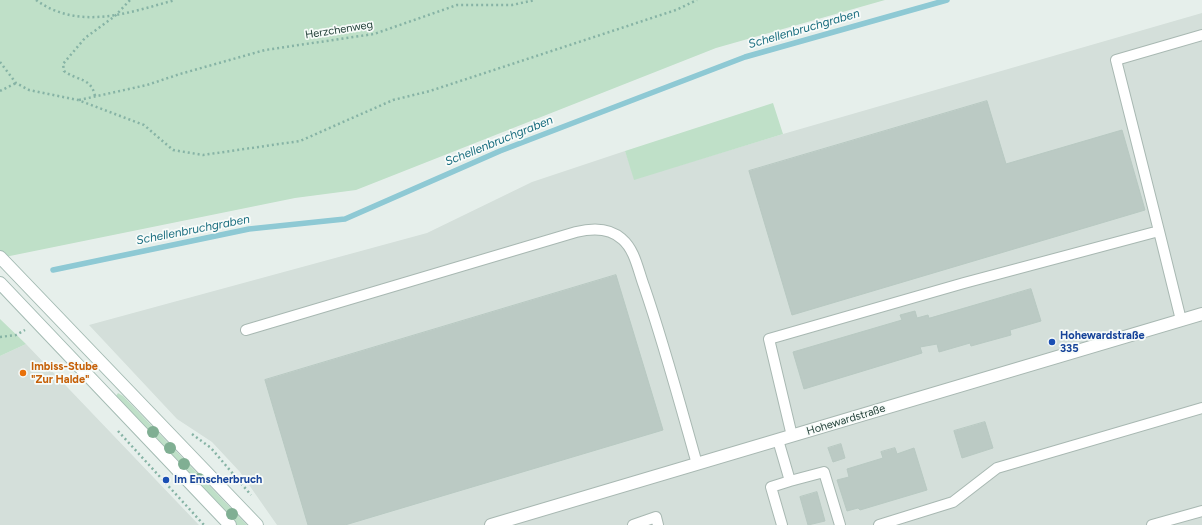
<!DOCTYPE html>
<meta charset="utf-8">
<style>
body{margin:0}
canvas{display:block;background:#e6efeb}
</style>
<canvas width="1202" height="525"></canvas>
<script>
const c = document.querySelector('canvas').getContext('2d');
c.lineJoin = 'round';
function fill(path, color) {
  c.fillStyle = color;
  c.fill(path, 'evenodd');
}
function trace(path, color, width, dash) {
  c.strokeStyle = color;
  c.lineWidth = width;
  c.lineCap = dash ? 'butt' : 'round';
  c.setLineDash(dash || []);
  c.stroke(path);
}
function label(font, color, halo, rows, align = 'center') {
  c.font = font + ' Figtree,sans-serif';
  c.lineWidth = 3.5;
  c.setLineDash([]);
  c.textBaseline = 'middle';
  c.strokeStyle = halo;
  c.fillStyle = color;
  for (const [text, x, y, turn = 0] of rows) {
    c.save();
    c.translate(x, y);
    c.rotate((+turn || 0) * Math.PI / 180);
    c.textAlign = isNaN(turn) ? turn : align;
    if (halo) c.strokeText(text, 0, 0);
    c.fillText(text, 0, 0);
    c.restore();
  }
}
fill(new Path2D(`
 M1202,13v512h-925l-37,-53 -28,-30 -35,-23 -88,-94 338,-92 105,-51 93,-31 10,28 148,-45z
 M26,344l173,181h-199v-169z`), '#d4dfda');
fill(new Path2D(`
 M0,0h885l-169,48 -360,142 -61,8 -295,60z
 M773,103l10,31 -149,46 -9,-29z
 M0,319l26,25 -26,12z
 M118,393l5,3 124,129h-12l-119,-129z`), '#bfe0c8');
trace(new Path2D(`
 M53,270l196,-41 96,-10 155,-68 245,-94 202,-57`), '#8ec9d4', 5.5);
const building = new Path2D(`
 M987,101l19,63 116,-34 23,80 -353,105 -43,-144z
 M616,275l47,155 -318,95h-37l-43,-145z
 M1031,289l10,32 -31,9 1,5 -40,11 -1,-3 -31,9 -2,-8 -17,3 2,6 -118,36 -11,-37 109,-32 -2,-5 15,-4 2,7 11,-3 1,3z
 M985,422l8,26 -31,10 -8,-27z
 M841,444l4,14 -12,4 -5,-14z
 M895,448l2,6 17,-6 13,42 -67,20 -2,-2 -11,3 -10,-31 12,-3 -2,-8 36,-11 -2,-6z
 M817,492l8,29 -17,4 -8,-28z`);
fill(building, '#bbcac4');
trace(building, '#b8c9c2', 1);
const lane = new Path2D(`
 M1159,231l-43,-171 86,-25
 M246,330l330,-98c16,-4 33,-5 46,7 13,11 16,31 22,47 20,58 36,118 53,178
 M792,436l-23,-97 195,-56 195,-52 22,89
 M778,440l12,41 -19,6 11,38
 M790,481l34,-9 16,53
 M633,525l23,-8 2,8
 M879,525l74,-23 44,-34 205,-60
 M1152,525l50,-14`);
const street = new Path2D(`
 M491,525l711,-211`);
const secondary = new Path2D(`
 M0,257l257,268
 M0,283l230,242`);
trace(lane, '#a8b8b2', 12);
trace(street, '#a8b8b2', 14);
trace(secondary, '#a4bbb3', 14);
trace(new Path2D(`
 M36,0c43,31 92,13 139,0
 M0,62l16,21 13,7 49,10 66,25 29,25 30,5 97,-14 93,-41 37,-9 246,-81 21,-10
 M0,91l16,-8
 M95,96c-4,-19 -18,-15 -31,-25l-1,-7 22,-26 30,-22 15,-16
 M79,100l68,-15 33,-11 85,-24 109,-16 83,-29h55l23,-5
 M0,337l16,-2 9,-5
 M118,431l86,94
 M192,434l19,14 40,47`), '#86b3a5', 2.5, [2, 3]);
trace(lane, '#fff', 10);
trace(street, '#fff', 12);
trace(secondary, '#fff', 12);
c.fillStyle = '#80af93';
for (const [x, y] of [
 [153,432],
 [170,448],
 [184,464],
 [199,479],
 [232,514]
]) {
  c.beginPath();
  c.arc(x, y, 6, 0, 2 * Math.PI);
  c.fill();
}
for (const [x, y, r, color] of [
 [1052,342,4,"#1a4fb4"],
 [23,373,4,"#e8710a"],
 [166,480,4,"#1a4fb4"]
]) {
  const dot = new Path2D();
  dot.arc(x, y, r, 0, 2 * Math.PI);
  c.fillStyle = color;
  c.fill(dot);
  trace(dot, '#f7fbf9', 1.5);
}
label('11px', '#24423a', '#f7fbf9', [
 ["Herzchenweg",339,30,-9],
 ["Hohewardstraße",846,420,-17]
]);
label('bold 11px', '#164399', '#f7fbf9', [
 ["Hohewardstraße",1060,336],
 ["335",1060,349],
 ["Im Emscherbruch",174,480]
], 'left');
label('bold 11px', '#c56008', '#f7fbf9', [
 ["Imbiss-Stube",31,367],
 ["\"Zur Halde\"",31,380]
], 'left');
label('italic 12px', '#1c6f80', '#f7fbf9', [
 ["Schellenbruchgraben",804,29,-16],
 ["Schellenbruchgraben",499,141,-22],
 ["Schellenbruchgraben",193,230,-11]
]);
</script>
